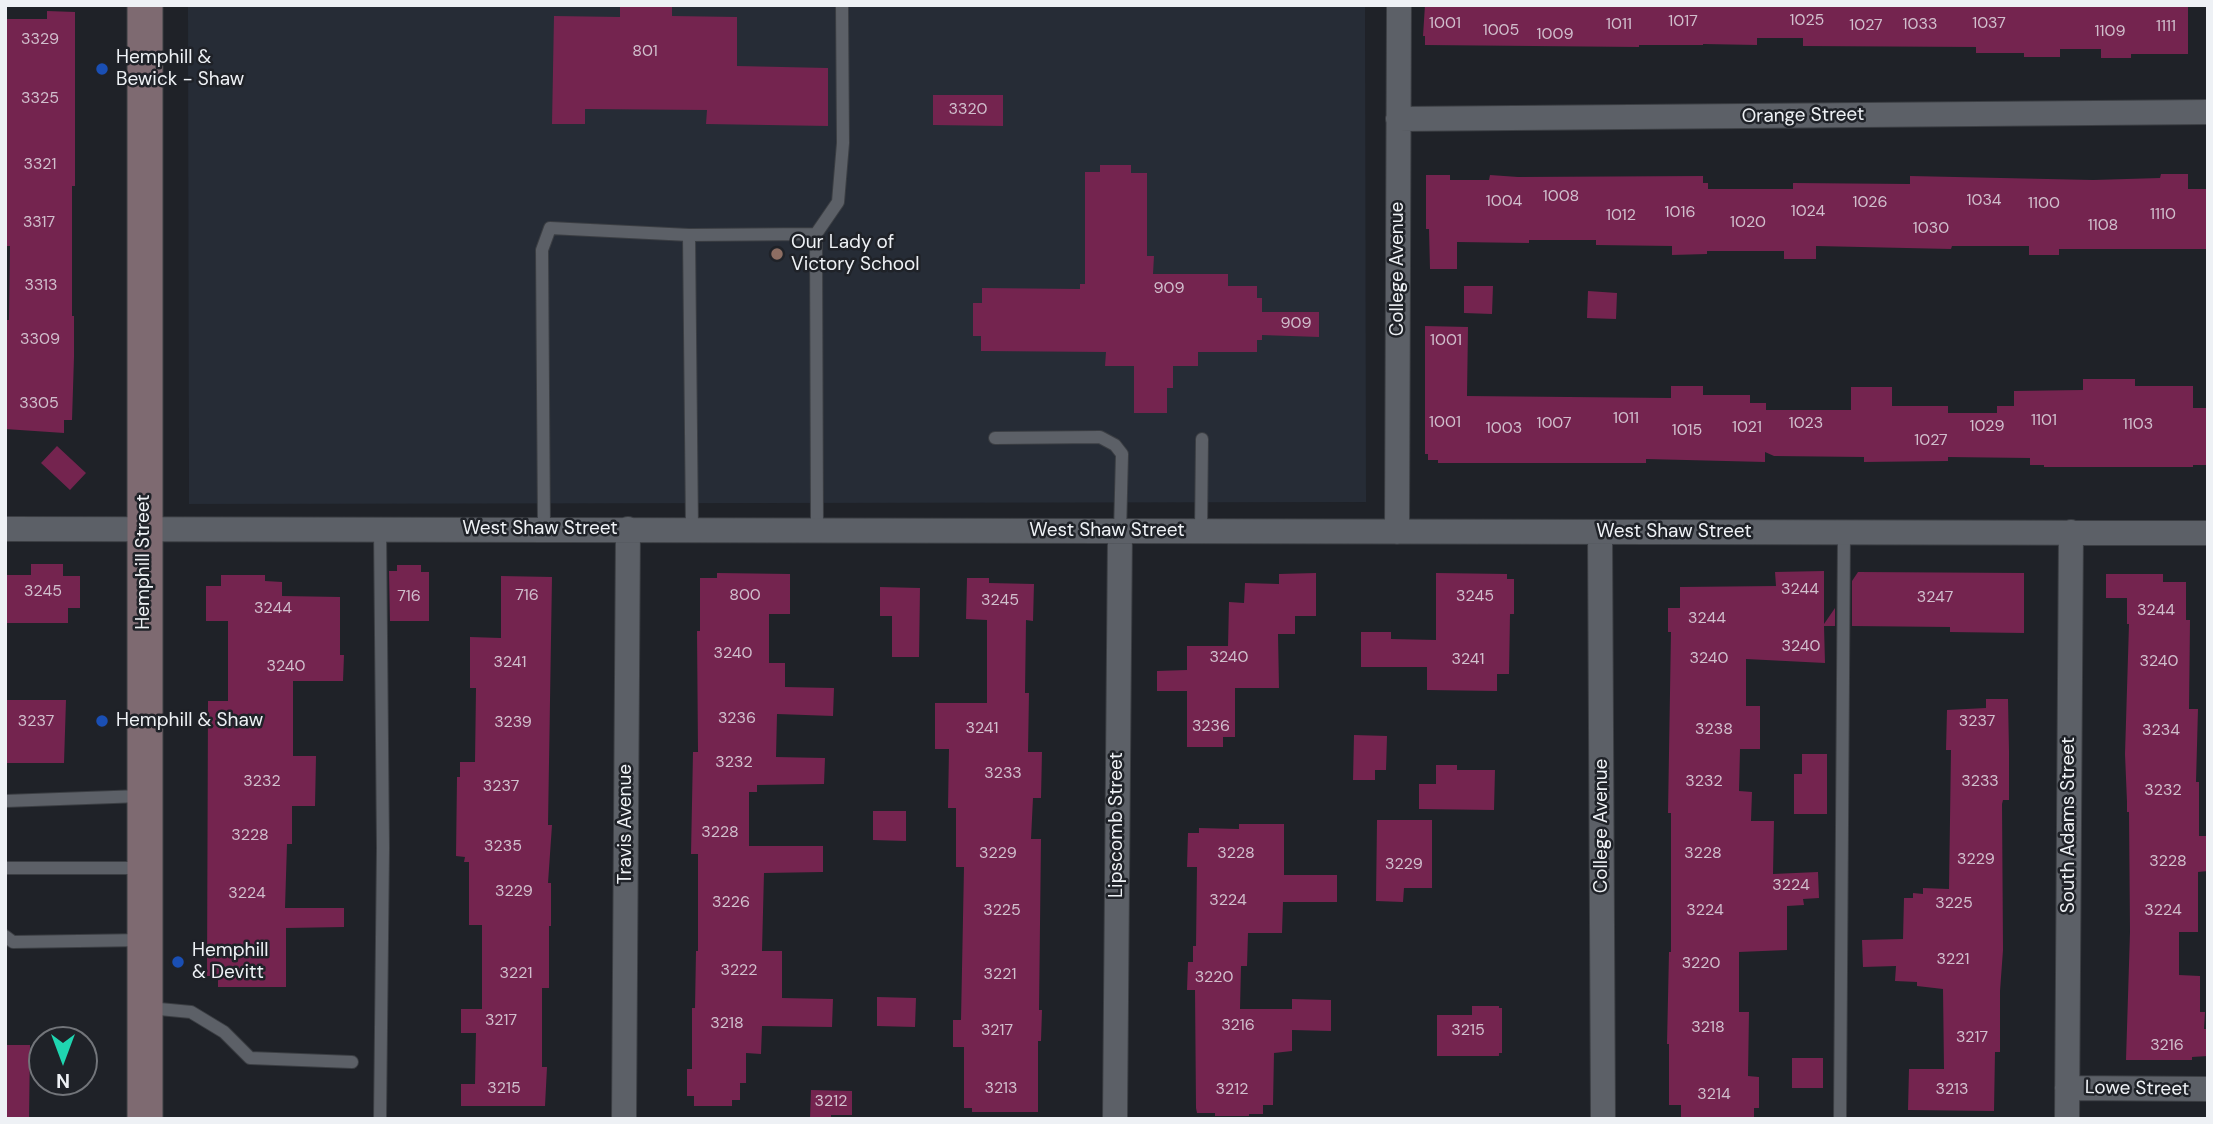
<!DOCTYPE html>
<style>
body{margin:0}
#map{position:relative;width:2213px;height:1124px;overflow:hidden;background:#1f2228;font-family:"DM Sans",sans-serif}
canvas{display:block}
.frame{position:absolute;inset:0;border:7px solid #eef1f5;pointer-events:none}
.north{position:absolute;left:28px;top:1026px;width:70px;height:70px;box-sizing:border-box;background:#1f2228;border:2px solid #72757a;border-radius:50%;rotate:180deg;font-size:19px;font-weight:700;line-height:28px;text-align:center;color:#eef1f5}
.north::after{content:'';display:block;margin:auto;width:24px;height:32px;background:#1fd5b0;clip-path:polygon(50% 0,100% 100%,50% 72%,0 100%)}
</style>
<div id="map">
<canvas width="2213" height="1124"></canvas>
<div class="frame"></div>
<div class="north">N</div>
</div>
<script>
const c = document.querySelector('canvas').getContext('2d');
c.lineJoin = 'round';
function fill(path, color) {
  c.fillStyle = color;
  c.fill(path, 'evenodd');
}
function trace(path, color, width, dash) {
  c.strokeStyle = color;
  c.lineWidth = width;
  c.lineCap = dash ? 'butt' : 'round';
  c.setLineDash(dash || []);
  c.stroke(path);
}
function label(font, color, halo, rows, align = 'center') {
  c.font = font + ' "DM Sans",sans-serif';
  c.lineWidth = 5;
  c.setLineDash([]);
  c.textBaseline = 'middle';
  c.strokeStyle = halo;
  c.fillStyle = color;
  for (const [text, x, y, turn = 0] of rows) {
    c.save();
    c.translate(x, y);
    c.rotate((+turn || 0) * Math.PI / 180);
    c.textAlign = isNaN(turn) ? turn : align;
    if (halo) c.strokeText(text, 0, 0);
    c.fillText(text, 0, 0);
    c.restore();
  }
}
fill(new Path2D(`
 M188,5h1177l1,497 -1177,2z`), '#262c36');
fill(new Path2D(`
 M620,5h52v11l65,1v49l91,2v58l-122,-2 1,-14 -122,-1v15h-33l2,-108 66,1z
 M1425,5h763v49h-57v4h-30v-9h-41v8h-36v-4h-48v-6l-173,-1v-8h-46v7l-54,-1v1h-64v2l-214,-2v-9h-2z
 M47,11l28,1v174h-3v130h2v41l-2,63h-8v13l-59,-4v-109h4l1,-74h-5v-227h42z
 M933,95h70v31l-70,-1z
 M1100,165h31v8h16v83h7l-1,18h75v12h29v12h5v14h57v25l-57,-2v5h-5v12h-59v14h-25v22h-6v25h-33v-47h-29l1,-14 -125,-1v-15h-8v-33h9v-15l98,1v-5h5v-112h15z
 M2161,174h27v15h20v60h-149v6h-30v-9h-77l-1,3 -135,-3v13h-32v-8h-77v3l-35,1v-9l-76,-1v-5h-67v3l-72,-1v27h-27l-1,-40h-3v-54h24v5h39l1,-5 28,2 185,-1v7h5v6h85v-6l117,1v-8l183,4 67,-2z
 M1464,286h29l-1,28 -28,-1z
 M1588,291l29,2 -1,26 -29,-1z
 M1425,326l43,1 -1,69 204,2v-12h32v9h47v8h16v7h85v-23h41v19h56v7h49v-7h17v-15l69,-1v-11h52v7h58v22h15v57h-15v2h-149v-2h-14v-7l-82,-1v4l-84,1v-5l-90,-1 -9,-4v10l-119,-3v4h-208v-3h-10v-6h-3z
 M57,446l29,27 -16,17 -29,-27z
 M31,564h32v12h17v32h-12v15h-63v-48h26z
 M397,565h24v7h8v49h-39l-1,-50h8z
 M1824,571v53l11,-16v18h-11l1,37 -79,-4v47h14v43h-20l-1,42 13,1 -1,29h23l-1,53 45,-2 1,26 -16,1 1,6 -17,1v44l-48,2v60h10l-1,64 11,1v31h-5v11h-73v-14h-12v-61h-2l2,-92h2v-139h-3l3,-181h-3v-24h12v-21l96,-1 -1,-14z
 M1858,572l166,1v60l-74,-1v-5l-98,-1v-45z
 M717,573l73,1v40h-21v49h16v24l49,1 -1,28 -56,-2 -1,43 49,1 -1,26 -67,1v7h-8v54h74v26l-59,1 -2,78h20v47l51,1 -1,28 -70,-1 -1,28 -15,-1v30h-6v17h-8v6h-38v-10h-7v-27h5v-61h3l1,-57h2v-97h-7l2,-102h5l-1,-121h3v-53h17z
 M1316,573v43h-21v18h-17l1,54h-44v49h-12v10h-36v-56h-30v-20l30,-1v-24h41l1,-44 15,1 1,-20 34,1v-10z
 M1436,573l71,1v5h7v35h-4l-1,60h-12v17l-70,-1v-23h-66v-35h30v7l45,1z
 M2106,574h57v8h23v38h4l-1,89h9l-2,73h3v54h9v35l-10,1v60h-19v43l21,1v36h5l-1,17h4v27l-16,1v3h-66l4,-128 -1,-120h-2v-10l-2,-48 4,-130h-2v-26h-21z
 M221,575h44v6l17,1v14l58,1v58h4l-1,26h-50v75h23l-1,50h-23v38h-5l-2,64h59v19l-58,1v59h-68v-11h-11l1,-275h20v-80h-22v-35h15z
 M501,576l51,1 -4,248h4l-4,58h3v43h-2v62h-7v79h5l-2,39h-84v-22h14l1,-51h-15v-24h21v-84h-13v-63h-5l1,-5 -9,-1 1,-79h3v-15h15l1,-74h-6v-51l31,1z
 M967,578h22v5l45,1 -1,37 -7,-1 -1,73h4l-1,59h14l-1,46h-8l-2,41h10l-2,171h3l-1,31h-3v71h-66v-4h-8v-61h-11v-27h8l3,-153h-8v-59h-8l1,-59h-14v-46h52v-83l-21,-1z
 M880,587l40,1 -1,69h-27v-41h-12z
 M1986,699h22l1,52v49h-6l-1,4 1,146 -3,41v61h-5l-1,59 -86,-1 1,-41h35l-1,-80 -26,-3v-4l-22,-1 1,-15 -33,1 -1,-27 41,-1 1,-41h9v-5l10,1v-6l26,1 2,-139h-5l1,-40 39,-2z
 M5,700h61l-2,63h-59z
 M1354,735l33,1 -1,34h-11v10h-22z
 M1802,754h25v60h-33v-40h8z
 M1436,765h21v5h38l-1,40 -75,-1v-25h17z
 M873,811h33v30l-33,-1z
 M1377,820h55v68h-28l-1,14 -27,-1z
 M1239,824h45v51h53v27h-54l-1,31h-34l-1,33h-6l-1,43h52v-10l39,1v31l-39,-1v21l-18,2 -1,52h-10v9h-14v2h-34v-3h-18l-1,-5 -1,-118h-8l1,-28h5v-16h3l1,-79h-10l1,-34h11v-5l40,1z
 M877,997l39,1 -1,29 -38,-1z
 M1472,1006h27v2h3v45h-3v3h-62v-41h35z
 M5,1045h25l-1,74h-24z
 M1792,1058h31v30h-31z
 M811,1090l41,1v24h-21v4h-21z`), '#74244f');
const service = new Path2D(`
 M689,235l3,295
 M995,438l105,-1 15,8 7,9 -2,78
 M544,529l-2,-279 8,-22 139,7 127,-1
 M817,530l-1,-296 22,-32 5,-59 -1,-138
 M1201,532l1,-93
 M5,801l136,-5
 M5,868h136
 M5,936l8,6 131,-2
 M149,1008l42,4 33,20 26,26 102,4
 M380,1119l3,-271 -3,-319
 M1840,1119l4,-587`);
const minor = new Path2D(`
 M1398,119l810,-7
 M5,529l2203,4
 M1397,532l2,-527
 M1600,532l3,587
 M2067,1088l141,1
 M624,1119l4,-590
 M1115,1119l5,-587
 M2067,1119l4,-587`);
const secondary = new Path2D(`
 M145,5v1114`);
trace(service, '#3b3e43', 14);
trace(minor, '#3b3e43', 26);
trace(secondary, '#3b3e43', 37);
trace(service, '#5c6067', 12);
trace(minor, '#5c6067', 24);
trace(secondary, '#7e6a71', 35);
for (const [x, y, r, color] of [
 [102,69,7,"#1a4fb4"],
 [777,254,7,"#8d6e63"],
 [102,721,7,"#1a4fb4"],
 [178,962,7,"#1a4fb4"]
]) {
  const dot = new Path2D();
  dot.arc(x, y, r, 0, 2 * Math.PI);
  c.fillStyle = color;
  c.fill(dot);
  trace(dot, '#1f2228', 2.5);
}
label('16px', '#d0becc', null, [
 ["1025",1807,21],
 ["1017",1683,22],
 ["1001",1445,24],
 ["1037",1989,24],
 ["1011",1619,25],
 ["1033",1920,25],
 ["1027",1866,26],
 ["1111",2166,27],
 ["1005",1501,31],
 ["1109",2110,32],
 ["1009",1555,35],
 ["3329",40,40],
 ["801",645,52],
 ["3325",40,99],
 ["3320",968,110],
 ["3321",40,165],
 ["1008",1561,197],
 ["1034",1984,201],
 ["1004",1504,202],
 ["1026",1870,203],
 ["1100",2044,204],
 ["1024",1808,212],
 ["1016",1680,213],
 ["1110",2163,215],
 ["1012",1621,216],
 ["3317",39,223],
 ["1020",1748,223],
 ["1108",2103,226],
 ["1030",1931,229],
 ["3313",41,286],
 ["909",1169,289],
 ["909",1296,324],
 ["3309",40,340],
 ["1001",1446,341],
 ["3305",39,404],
 ["1011",1626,419],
 ["1101",2044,421],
 ["1001",1445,423],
 ["1007",1554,424],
 ["1023",1806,424],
 ["1103",2138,425],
 ["1029",1987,427],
 ["1021",1747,428],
 ["1003",1504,429],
 ["1015",1687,431],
 ["1027",1931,441],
 ["3244",1800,590],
 ["3245",43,592],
 ["716",527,596],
 ["800",745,596],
 ["716",409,597],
 ["3245",1475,597],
 ["3247",1935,598],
 ["3245",1000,601],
 ["3244",273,609],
 ["3244",2156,611],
 ["3244",1707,619],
 ["3240",1801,647],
 ["3240",733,654],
 ["3240",1229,658],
 ["3240",1709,659],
 ["3241",1468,660],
 ["3240",2159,662],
 ["3241",510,663],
 ["3240",286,667],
 ["3236",737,719],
 ["3237",36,722],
 ["3237",1977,722],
 ["3239",513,723],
 ["3236",1211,727],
 ["3241",982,729],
 ["3238",1714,730],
 ["3234",2161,731],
 ["3232",734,763],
 ["3233",1003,774],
 ["3232",262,782],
 ["3232",1704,782],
 ["3233",1980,782],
 ["3237",501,787],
 ["3232",2163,791],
 ["3228",720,833],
 ["3228",250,836],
 ["3235",503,847],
 ["3229",998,854],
 ["3228",1236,854],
 ["3228",1703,854],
 ["3229",1976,860],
 ["3228",2168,862],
 ["3229",1404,865],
 ["3224",1791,886],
 ["3229",514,892],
 ["3224",247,894],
 ["3224",1228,901],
 ["3226",731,903],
 ["3225",1954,904],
 ["3225",1002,911],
 ["3224",1705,911],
 ["3224",2163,911],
 ["3221",1953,960],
 ["3220",1701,964],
 ["3222",739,971],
 ["3221",516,974],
 ["3221",1000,975],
 ["3220",1214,978],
 ["3217",501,1021],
 ["3218",727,1024],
 ["3216",1238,1026],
 ["3218",1708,1028],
 ["3217",997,1031],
 ["3215",1468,1031],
 ["3217",1972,1038],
 ["3216",2167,1046],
 ["3215",504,1089],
 ["3213",1001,1089],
 ["3212",1232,1090],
 ["3213",1952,1090],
 ["3214",1714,1095],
 ["3212",831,1102]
]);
label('19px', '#eef1f5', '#1f2228', [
 ["Hemphill &",116,58],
 ["Bewick - Shaw",116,80],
 ["Our Lady of",791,243],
 ["Victory School",791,265],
 ["Hemphill & Shaw",116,721],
 ["Hemphill",192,951],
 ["& Devitt",192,973]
], 'left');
label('19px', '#eef1f5', '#1f2228', [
 ["Orange Street",1803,116,-1],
 ["College Avenue",1398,269,-90],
 ["West Shaw Street",540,529],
 ["West Shaw Street",1107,531],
 ["West Shaw Street",1674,532],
 ["Hemphill Street",144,562,-90],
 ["Travis Avenue",626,824,-90],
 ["Lipscomb Street",1117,825,-90],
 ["South Adams Street",2069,825,-90],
 ["College Avenue",1602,826,-90],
 ["Lowe Street",2137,1089,1]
]);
</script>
